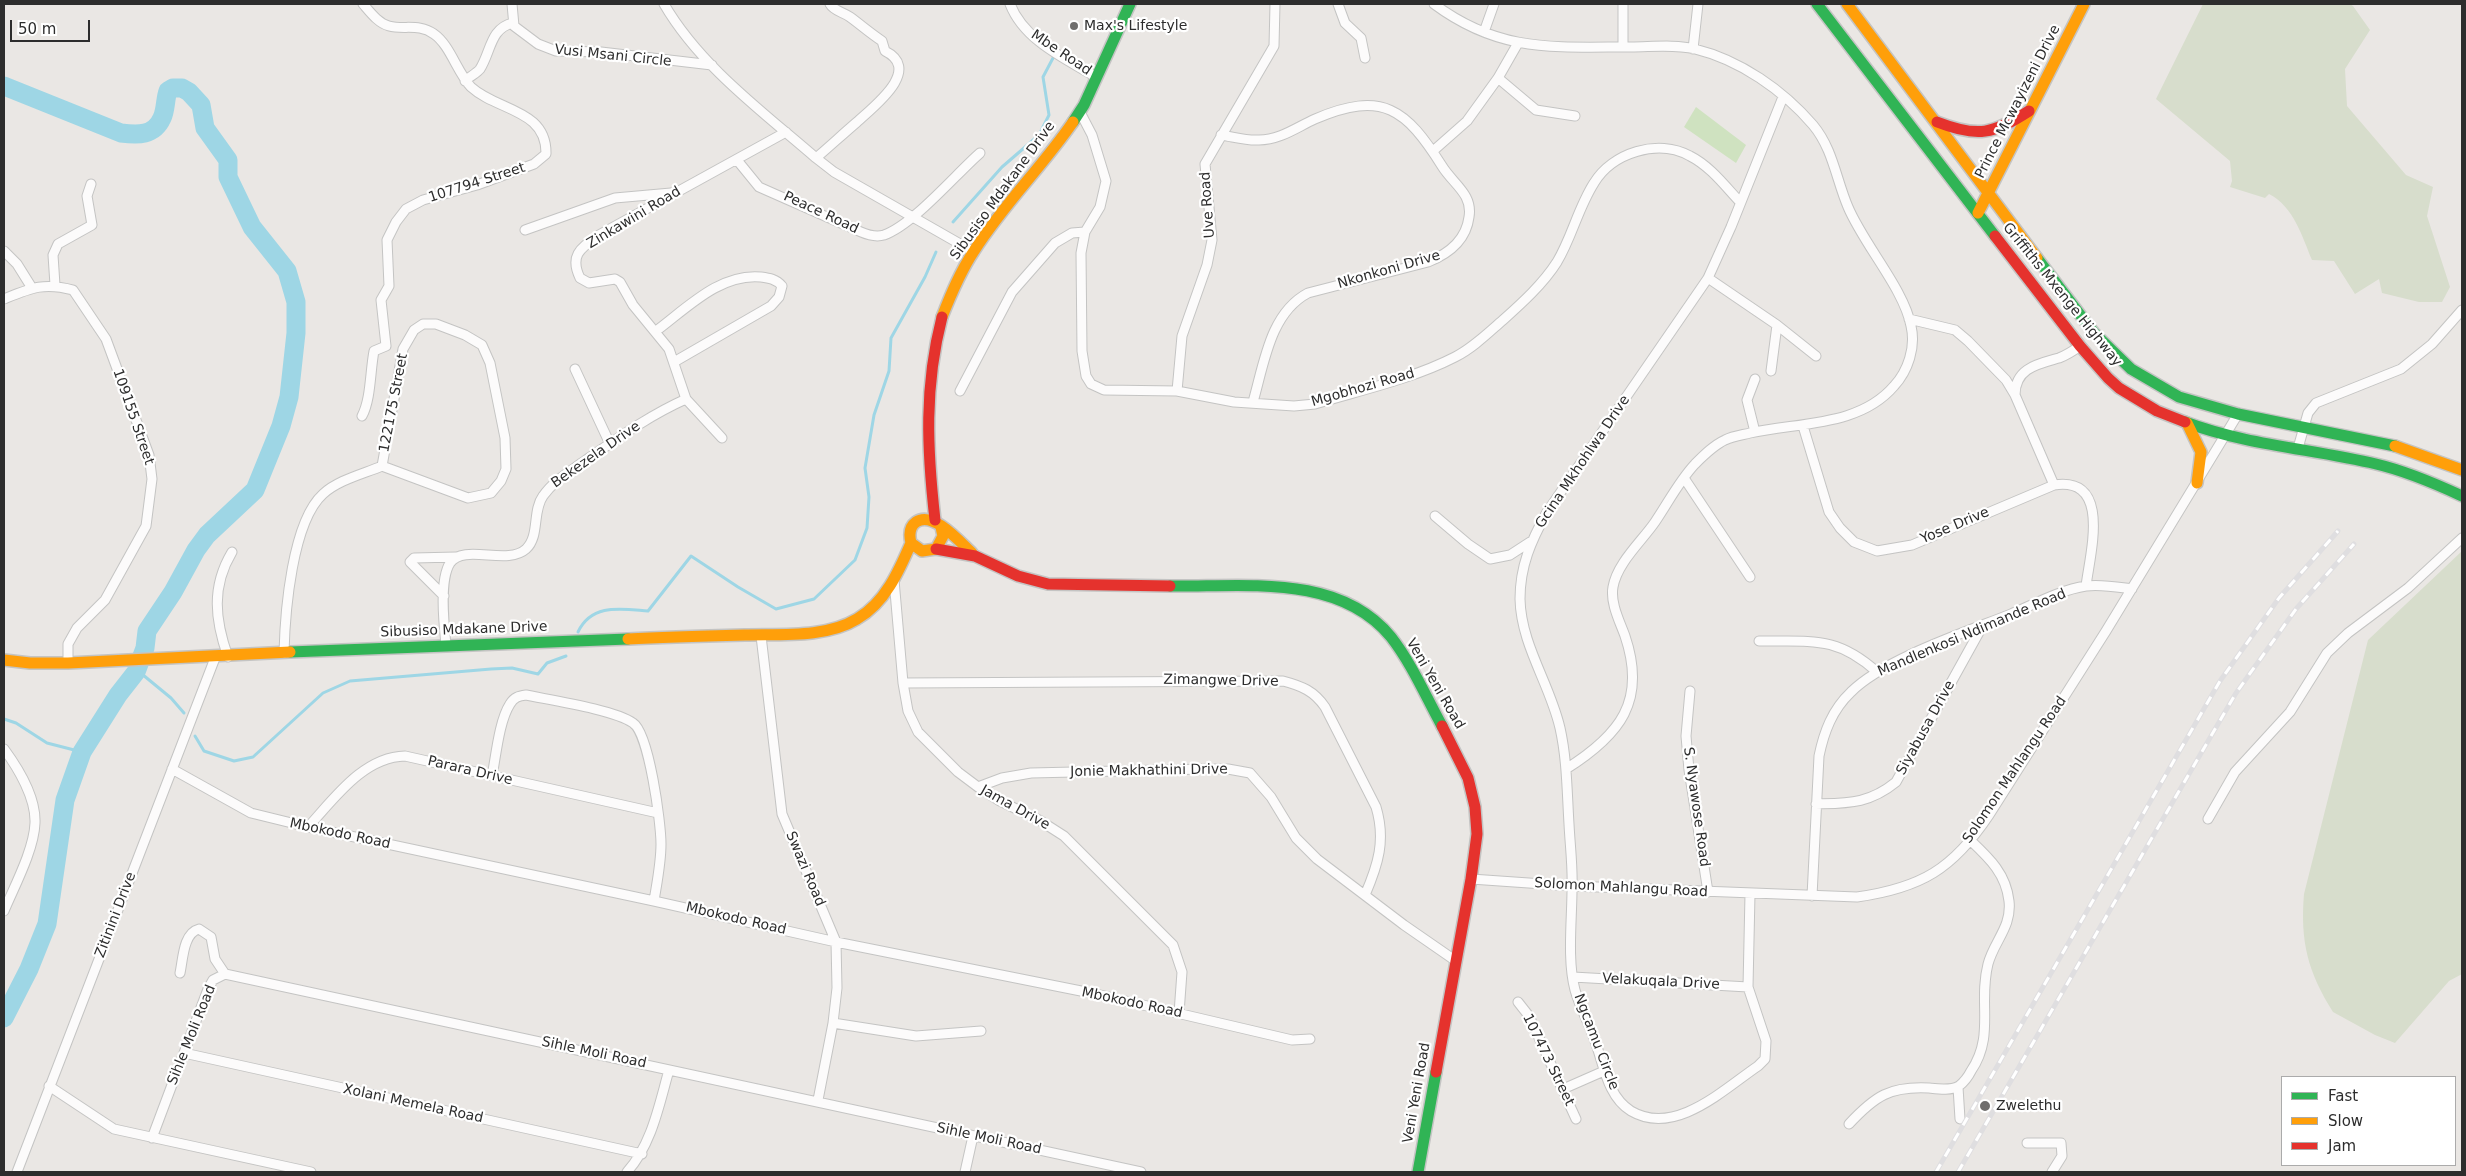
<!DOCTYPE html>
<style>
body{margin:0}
#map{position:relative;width:2466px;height:1176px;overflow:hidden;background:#eae7e4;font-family:"DejaVu Sans",sans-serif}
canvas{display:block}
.frame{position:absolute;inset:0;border:5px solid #2d2d2d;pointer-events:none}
.legend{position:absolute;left:2281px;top:1076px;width:175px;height:90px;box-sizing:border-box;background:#fff;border:1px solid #ababab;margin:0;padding:6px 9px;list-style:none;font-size:15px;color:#2d2d2d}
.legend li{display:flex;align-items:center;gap:10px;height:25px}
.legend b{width:25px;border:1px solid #ababab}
.scale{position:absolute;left:10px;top:20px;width:80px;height:22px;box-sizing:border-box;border:2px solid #2d2d2d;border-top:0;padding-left:6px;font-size:15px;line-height:18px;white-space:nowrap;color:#2d2d2d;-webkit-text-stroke:4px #fff;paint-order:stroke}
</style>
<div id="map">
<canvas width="2466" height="1176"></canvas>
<div class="frame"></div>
<ul class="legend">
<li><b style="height:6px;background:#30b455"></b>Fast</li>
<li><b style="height:6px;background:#ff9f0a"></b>Slow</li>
<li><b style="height:6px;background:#e5322d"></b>Jam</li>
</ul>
<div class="scale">50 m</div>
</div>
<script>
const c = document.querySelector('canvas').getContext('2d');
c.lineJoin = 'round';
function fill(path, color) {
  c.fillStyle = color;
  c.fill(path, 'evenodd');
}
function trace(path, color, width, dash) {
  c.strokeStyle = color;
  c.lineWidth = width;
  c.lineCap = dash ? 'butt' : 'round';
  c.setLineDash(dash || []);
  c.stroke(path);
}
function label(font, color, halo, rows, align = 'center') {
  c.font = font + ' "DejaVu Sans",sans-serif';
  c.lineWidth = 4.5;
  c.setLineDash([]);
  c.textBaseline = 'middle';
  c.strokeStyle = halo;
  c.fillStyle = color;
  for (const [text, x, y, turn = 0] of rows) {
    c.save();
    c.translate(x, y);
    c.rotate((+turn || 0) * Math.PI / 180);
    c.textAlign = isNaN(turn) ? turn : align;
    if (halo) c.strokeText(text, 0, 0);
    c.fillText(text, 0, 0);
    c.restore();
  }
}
fill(new Path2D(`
 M1696,107l50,38 -10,18 -52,-36z`), '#cfe2c0');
fill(new Path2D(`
 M2203,4h147l3,2 17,24 -25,39 2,37 59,69 27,12 -6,29 23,71 -8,15h-23l-37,-9 -3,-14 -24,15 -21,-33 -22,-1c-10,-24 -18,-53 -43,-66l-4,4 -35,-11 2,-6 -2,-20 -74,-62z
 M2462,551v423l-13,7 -54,62 -20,-8 -42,-23c-25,-40 -33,-70 -29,-118l64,-254z`), '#d7ddcc');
trace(new Path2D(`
 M953,222l49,-55 37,-32 10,-20 -6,-38 10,-19
 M578,632c14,-29 43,-23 70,-21l43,-55 47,31 38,22 38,-10 41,-39 12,-32 2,-31 -4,-29 9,-53 15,-44 2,-33 34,-61 11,-25
 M137,670l34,28 13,15
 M4,719l12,4 31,20 35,9
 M195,736l9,15 30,10 19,-4 70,-64 27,-12 141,-12 21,-1 26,6 9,-11 19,-7`), '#9ed6e5', 3);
trace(new Path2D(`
 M4,86l117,47c17,2 33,3 41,-15 4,-8 3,-19 6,-27l5,-3h9l7,4 12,13 4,23 23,32v17l24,50 35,44 9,31v31l-7,64 -8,29 -26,64 -48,45 -11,15 -23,42 -26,39 -2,17 -9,24 -18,23 -36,57 -17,48 -18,124 -18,45 -25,49`), '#9ed6e5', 19);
const street = new Path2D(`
 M512,4l2,22 24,18 18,7 45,1 111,13
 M664,4c36,62 99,108 152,154l18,14 140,80
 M1010,4c14,36 54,54 86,73
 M1338,4l7,19 16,15 4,20
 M1434,4c66,49 120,43 197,43 20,0 44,-3 64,2 45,11 88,41 118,76 20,24 23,54 35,82 16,38 56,82 63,119 5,21 -3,45 -17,60 -35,41 -96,36 -144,47 -8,2 -17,3 -25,7 -11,5 -21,15 -30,24 -16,17 -27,39 -40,58 -13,19 -38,41 -42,65 -3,16 7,35 12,49 22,65 -5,99 -59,133
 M1623,4v43
 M1484,32l10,-28
 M1693,49l5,-45
 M1498,78l38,32 39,6
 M465,81c4,-4 12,-8 15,-12 11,-17 10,-41 33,-46
 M1080,112l12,23 14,46 -6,26 -15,25 -4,21 1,98 4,25 5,8 13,6 73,1 57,11 60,4 21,-2c46,-14 97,-25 140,-47 18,-9 33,-24 48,-37 19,-17 40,-36 54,-58 15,-25 21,-54 37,-79 18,-30 64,-45 96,-27 20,10 35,30 50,46
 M1221,135c13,2 26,6 38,5 21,0 38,-13 56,-21 68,-29 91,-10 127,47 11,18 31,28 27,51 -3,24 -21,37 -41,45l-120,31c-38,20 -44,71 -55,109
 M1433,151l34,-30 31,-43 20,-35
 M816,158c14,-12 27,-24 41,-36 16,-15 66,-52 28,-71l-3,-10c-12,-8 -21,-16 -32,-24 -7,-5 -16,-6 -20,-13
 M737,160l22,27 102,45c7,3 16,5 23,3 29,-10 72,-61 96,-82
 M525,230l90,-32 56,-5
 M4,251l13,13 15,24
 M1708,278l69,47 39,31
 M55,285l-2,-30 5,-11 34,-19 -5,-29 4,-12
 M4,299c27,-11 40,-17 69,-9l33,49 43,116 3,24 -6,47 -41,74 -28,28 -9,16v19
 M1909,319l46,11 13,11 38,39 9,15 39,90
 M656,331c31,-23 64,-58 105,-54 8,1 15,2 21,9l-3,11 -8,9 -97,56
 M575,369l35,75
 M1771,371l6,-46
 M1755,379l-8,21 8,32
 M960,391l52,-99 43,-49 17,-10 13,-1
 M1177,391l5,-55 25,-71 5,-25 -7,-76 69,-118 1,-42
 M2015,395c0,-27 23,-31 44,-37 8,-3 14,-7 21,-12
 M362,416c9,-17 8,-44 12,-65l12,-5 -5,-46 8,-14 -2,-46 9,-18 10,-13 17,-9 54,-15 57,-21 12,-10c1,-45 -49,-43 -75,-67 -14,-15 -21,-42 -37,-53 -15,-11 -30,-4 -45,-8 -11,-3 -19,-14 -26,-22
 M1803,426l26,86 11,16 14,14 23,9 35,-6 142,-60c58,-9 36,68 32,101
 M722,438l-36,-39 -17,-50 -36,-44 -13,-23 -5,-3 -26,4 -9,-5c-11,-23 1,-30 19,-43l187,-103
 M2298,448l10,-35 8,-10 85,-34 31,-25 30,-34
 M1684,478l66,99
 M1435,516l33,28 22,15 20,-4 20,-13
 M894,580l9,103 5,28 10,21 40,40 20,15 22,14 39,19 25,16 109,109 9,27 -3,41
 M444,596l-34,-34 4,-4 42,-1
 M761,636l21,178 54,128 1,46 -4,35 -15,77
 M1759,641c52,1 77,-6 118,31
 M446,645c-2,-20 -7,-65 4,-82 14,-20 57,3 76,-14 14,-13 6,-38 17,-53 11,-16 28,-25 43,-36 32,-22 64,-45 100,-61
 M284,653c1,-41 8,-131 39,-159 15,-14 40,-20 59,-28l86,32 23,-5 10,-12 5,-12 -1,-31 -15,-75 -8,-18 -17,-10 -29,-11h-13l-9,6 -11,19 -21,117
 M228,657c-13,-37 -17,-70 4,-105
 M903,683l380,-2c19,5 31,10 42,26l51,100c10,33 2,58 -11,88
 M1690,691l-4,45 3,34 19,122
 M4,749c14,19 32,49 31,74 -1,27 -21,64 -31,88
 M172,769l79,44 57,14 346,74 182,41 260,52 196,46 18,-1
 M492,776c4,-20 7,-55 18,-72 4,-7 9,-8 16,-9 24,5 90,15 107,28 16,10 28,100 28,121 0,19 -4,38 -7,57
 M978,787l24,-9 29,-5 173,-4h24l22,4 21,24 25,41 21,21 87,66 52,36
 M1816,804c32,-1 53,0 80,-22l87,-157
 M2208,819l27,-47 55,-60 37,-59 21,-20 60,-45 54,-50
 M308,827c26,-28 55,-70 97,-71l253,57
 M1471,879l101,7 285,11c64,-9 96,-28 132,-82l117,-184 132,-217
 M1750,894l-2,93 18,54 -1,18 -7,7c-34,23 -83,71 -127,45 -23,-14 -27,-45 -35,-67 -6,-19 -16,-36 -21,-54 -8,-30 -3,-70 -3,-101 1,-21 -2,-44 -3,-65 -2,-32 -2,-65 -9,-96 -10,-44 -39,-83 -40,-129 0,-33 11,-58 27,-87l161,-234 23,-51 52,-130
 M1812,896l7,-140c5,-24 13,-46 32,-64 33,-33 115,-60 160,-78 24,-10 49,-24 75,-28 15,-2 31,1 46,3
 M180,973c3,-13 3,-40 19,-44l12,8 4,22 10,15
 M1573,977l175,10
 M1518,1002l11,14 47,103
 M833,1023l83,13 65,-5
 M184,1053l458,101
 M49,1086l65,43 197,43
 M1958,1087l2,32
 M1563,1089l41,-18
 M1849,1124c26,-28 41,-38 80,-36 9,1 22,3 30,-2 5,-4 9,-9 12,-15 24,-35 7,-68 17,-107 6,-23 24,-37 21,-63 -3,-27 -19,-42 -38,-60
 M152,1138l56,-149 5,-9 12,-6 916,198
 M2027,1143h34l1,13 -10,16
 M17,1172l198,-514
 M627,1172c25,-28 32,-67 42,-102
 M965,1172l8,-36`);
const fast = new Path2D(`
 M1817,4l178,232
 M1073,122l11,-17 46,-101
 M2037,258l57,75 37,36 48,28 59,17 157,32
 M2185,422c61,23 128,27 191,42 30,7 58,19 86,32
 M1170,586c74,1 169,-13 221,51 21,27 35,60 51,89
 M290,652l338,-13
 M1418,1172l18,-100`);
const slow = new Path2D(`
 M1847,4l190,254
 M1978,213l106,-209
 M942,317c9,-23 18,-45 32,-66 29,-46 68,-84 99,-129
 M2187,423l14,29 -4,31
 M2395,446l67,24
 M941,527l2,9 -7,13 -14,2 -11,-8c-2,-8 -2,-16 5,-21 17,-12 45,21 56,31
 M628,639c39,-2 78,-3 117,-4 36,-1 81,3 112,-16 28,-16 42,-48 54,-76
 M4,660l26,3h38l222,-11`);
const jam = new Path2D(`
 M1937,122c41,16 56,12 92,-11
 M1995,236l85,110 28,32 11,10 38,23 28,11
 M935,520c-8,-71 -11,-133 7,-203
 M936,549l39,7 43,20 30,8 122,2
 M1436,1072l35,-193 6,-45 -2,-27 -7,-29 -26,-52`);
trace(street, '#c4c4c3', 11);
trace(fast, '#c4c4c3', 14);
trace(slow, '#c4c4c3', 14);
trace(jam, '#c4c4c3', 14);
trace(street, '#fcfbfb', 9);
trace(fast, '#30b455', 11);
trace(slow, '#ff9f0a', 11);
trace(jam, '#e5322d', 11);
const rail = new Path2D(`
 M1936,1172l284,-491 59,-83 59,-67
 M1958,1172l278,-479 60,-84 58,-65`);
trace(rail, '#dfdee0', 5);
trace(rail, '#fff', 3, [9]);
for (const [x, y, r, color] of [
 [1074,26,5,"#6f6e6d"],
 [1985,1106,6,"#6f6e6d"]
]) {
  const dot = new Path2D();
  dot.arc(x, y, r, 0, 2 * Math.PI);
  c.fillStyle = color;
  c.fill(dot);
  trace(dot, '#fff', 2);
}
label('14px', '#2d2d2d', '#fff', [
 ["Max's Lifestyle",1084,26],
 ["Zwelethu",1996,1106]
], 'left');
label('14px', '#2d2d2d', '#fff', [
 ["Mbe Road",1061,53,34],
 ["Vusi Msani Circle",613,56,6],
 ["Prince Mcwayizeni Drive",2018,102,-63],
 ["107794 Street",477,183,-18],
 ["Sibusiso Mdakane Drive",1003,191,-54],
 ["Uve Road",1208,205,-94],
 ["Peace Road",821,213,25],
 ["Zinkawini Road",634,218,-31],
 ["Nkonkoni Drive",1389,270,-16],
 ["Griffiths Mxenge Highway",2062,295,51],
 ["Mgobhozi Road",1363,388,-16],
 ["122175 Street",394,403,-79],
 ["109155 Street",133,417,71],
 ["Bekezela Drive",596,455,-35],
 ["Gcina Mkhohlwa Drive",1583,462,-56],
 ["Yose Drive",1955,526,-23],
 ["Sibusiso Mdakane Drive",464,630,-2],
 ["Mandlenkosi Ndimande Road",1972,633,-23],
 ["Zimangwe Drive",1221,681,1],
 ["Veni Yeni Road",1435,684,60],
 ["Siyabusa Drive",1926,728,-61],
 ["Solomon Mahlangu Road",2015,770,-56],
 ["Parara Drive",470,771,13],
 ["Jonie Makhathini Drive",1149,771,-1],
 ["S. Nyawose Road",1696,807,82],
 ["Jama Drive",1015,808,29],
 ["Mbokodo Road",340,834,12],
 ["Swazi Road",805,869,67],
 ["Solomon Mahlangu Road",1621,888,3],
 ["Zitinini Drive",116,915,-69],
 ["Mbokodo Road",736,919,13],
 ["Velakuqala Drive",1661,982,3],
 ["Mbokodo Road",1132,1003,12],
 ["Sihle Moli Road",192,1035,-68],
 ["Ngcamu Circle",1596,1042,69],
 ["Sihle Moli Road",594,1053,12],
 ["107473 Street",1548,1060,64],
 ["Veni Yeni Road",1417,1093,-80],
 ["Xolani Memela Road",413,1104,12],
 ["Sihle Moli Road",989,1139,12]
]);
</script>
